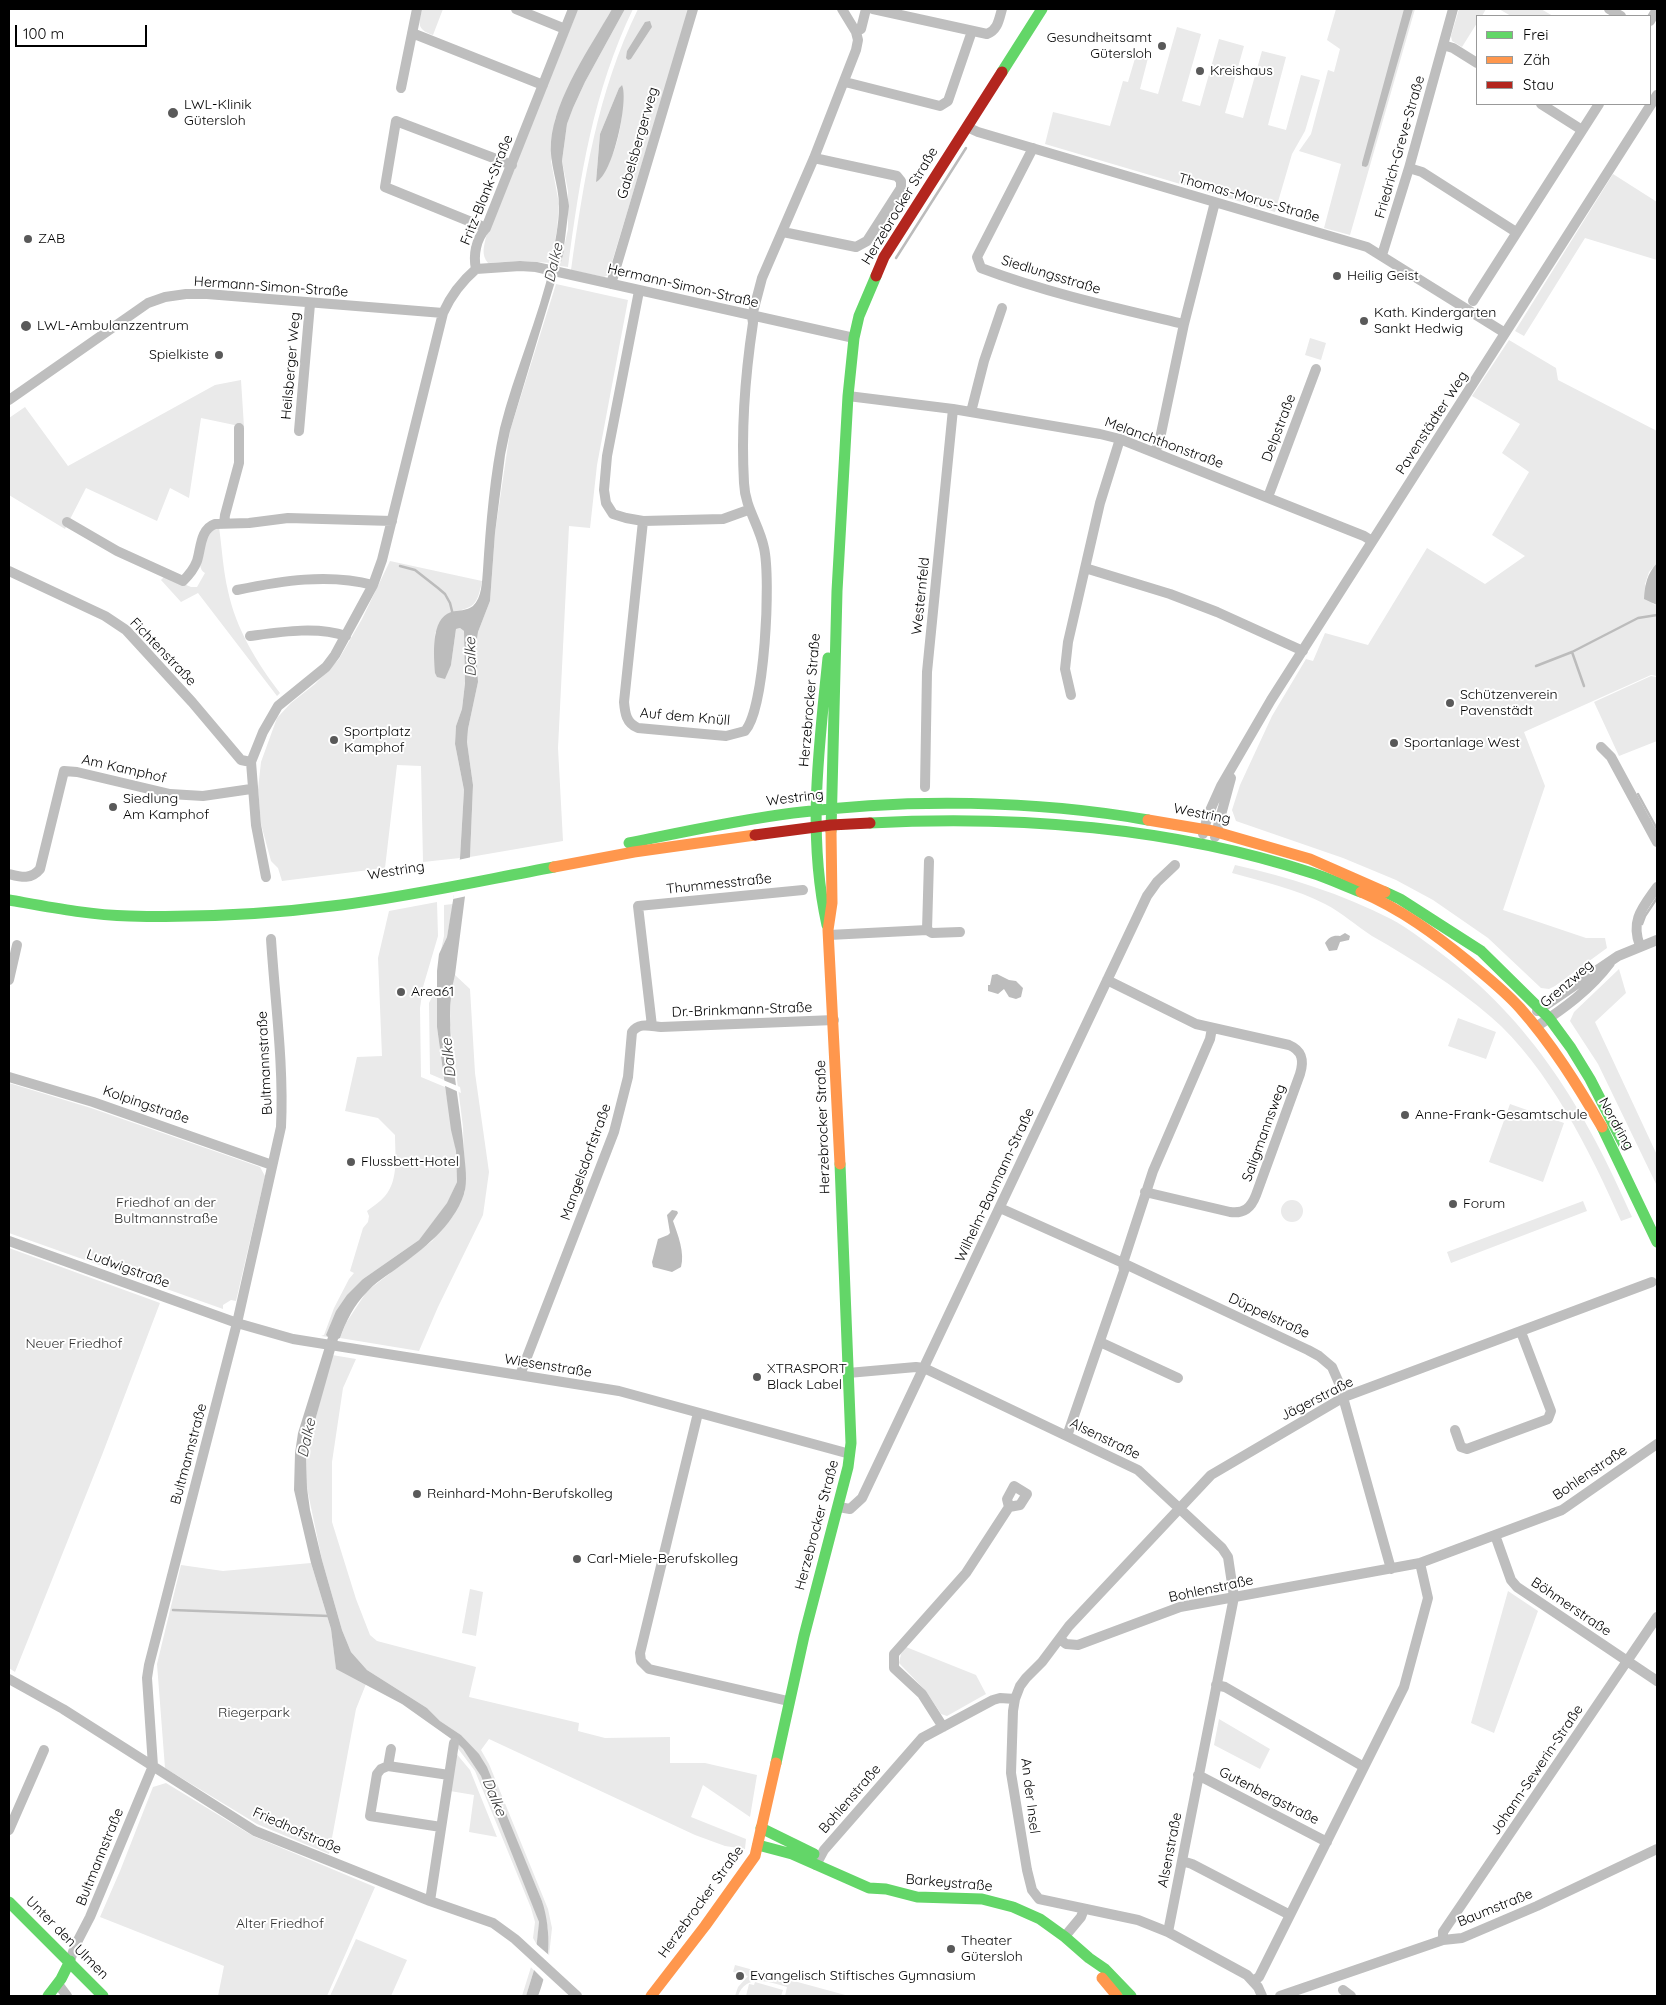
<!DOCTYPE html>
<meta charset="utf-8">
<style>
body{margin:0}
#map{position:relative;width:1666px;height:2005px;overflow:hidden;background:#fff;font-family:Quicksand,sans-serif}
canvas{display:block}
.frame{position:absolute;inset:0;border:10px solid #000;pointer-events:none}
.legend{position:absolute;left:1476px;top:15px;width:175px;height:90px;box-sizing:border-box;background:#fff;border:1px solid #999;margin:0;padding:6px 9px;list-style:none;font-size:15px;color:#000}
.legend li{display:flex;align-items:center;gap:10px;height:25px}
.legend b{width:25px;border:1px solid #999}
.scale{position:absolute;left:15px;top:25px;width:132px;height:22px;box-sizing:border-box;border:2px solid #000;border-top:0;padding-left:6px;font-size:15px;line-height:18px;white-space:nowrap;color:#000;-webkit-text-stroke:4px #fff;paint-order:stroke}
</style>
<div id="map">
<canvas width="1666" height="2005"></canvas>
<div class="frame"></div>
<ul class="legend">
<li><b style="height:6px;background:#63d668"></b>Frei</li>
<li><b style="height:6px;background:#ff974d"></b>Zäh</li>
<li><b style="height:6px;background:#b3261e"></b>Stau</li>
</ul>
<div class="scale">100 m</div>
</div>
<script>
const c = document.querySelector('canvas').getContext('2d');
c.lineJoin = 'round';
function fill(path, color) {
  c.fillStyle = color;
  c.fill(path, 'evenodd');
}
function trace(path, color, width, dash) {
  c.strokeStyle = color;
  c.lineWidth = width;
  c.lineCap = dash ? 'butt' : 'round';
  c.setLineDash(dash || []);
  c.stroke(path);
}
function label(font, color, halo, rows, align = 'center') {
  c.font = font + ' Quicksand,sans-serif';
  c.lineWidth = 4;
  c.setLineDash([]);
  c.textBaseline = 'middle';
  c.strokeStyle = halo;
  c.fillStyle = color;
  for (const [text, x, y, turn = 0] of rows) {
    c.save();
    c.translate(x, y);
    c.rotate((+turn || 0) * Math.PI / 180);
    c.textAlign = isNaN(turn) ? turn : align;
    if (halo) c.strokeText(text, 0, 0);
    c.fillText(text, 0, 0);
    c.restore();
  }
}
fill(new Path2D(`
 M422,9h21l-10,26c-17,-6 -14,-11 -11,-26z
 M578,9h34l-38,68 -19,42 -4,42 8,43 -2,25 -6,34 -30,-2 -33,2c-7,-8 -4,-17 -2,-26z
 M625,9h8c-40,83 -53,168 -65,258l-8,-1 8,-37v-38l-6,-30 5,-37 6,-16 12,-26z
 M638,9h51l-81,266 -4,2 -33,-7c13,-91 26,-177 67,-261zM652,27l-21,32h-4v-8zM622,85c3,19 -2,56 -11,73 -4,8 -10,16 -15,24l4,-48 19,-46z
 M1336,9h79l-65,226 -26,-7 17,-64 -42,-13 12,-17 17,-64 6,2 6,-23 -13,-9z
 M1459,9h27l-4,7h-5v7l-15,24 -10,-6 -1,-5z
 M1499,9h42l12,7h-42z
 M1177,27l24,7 -19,67 18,5 19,-67 25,7 -19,67 18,5 19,-67 24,6 -18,68 18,5 15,-55 19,5 -15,51 -13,23 -17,58 -230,-68 8,-32 57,14 13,-45 5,1 8,-27 12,3 -8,31 18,5z
 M1613,174l44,28v58l-72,-22 -61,98 -9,-5z
 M556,284l72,16 -31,165 -7,63 -21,-2 -11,222 5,93 -93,16 3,-72 -6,-43 1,-13 10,-47 -2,-36 2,-14 12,-31 5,-68 15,-102z
 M1310,338l16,5 -5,17 -16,-5z
 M1509,340l47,28 2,12 99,51v132l-8,9 -4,12 8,20 4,1v71l-6,-1 -127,57 21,54 -42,124 83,28h19l2,10 -52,38 -6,3 -8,-1 -53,-50 -55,-38 -37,-20 -53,-22 -107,-37 -4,-11 8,-25 32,-69 34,-57 7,2 12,-28 43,12 59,-97 58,36 40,-28 -33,-21 37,-63 -27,-19 18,-29 -48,-28z
 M241,380l3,47 -43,-9 -12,80 -19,-10 -13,33 -71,-33 -21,41 -56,-34v-77l16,-11 43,59 147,-81z
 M219,527c3,21 4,43 9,64 8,38 29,72 52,102l-3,3 -79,-103 -17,9 -20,-22 4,-4 26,11h6l8,-14c-11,-5 -2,-36 6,-43 2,-1 5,-2 8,-3z
 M390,561l92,20c-5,24 -7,27 -31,31l-16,21 -1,23 17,9 5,-36 4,-1 4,3 1,51 -3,27 -6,17 -1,18 9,46 -4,68 -37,4 -2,-96 -24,-1 -12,103 -103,13 -4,-13 -7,-7 -10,-37 -3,-35 3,-27 16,-44 14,-15 24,-19 24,-25 23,-40z
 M1651,676l6,1v64l-38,15 -25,-54z
 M1235,865c54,12 107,29 156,54 17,9 32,21 47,32 95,71 147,159 194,266l-11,4c-30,-68 -73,-155 -130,-204 -36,-31 -77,-57 -119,-81 -16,-10 -29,-23 -47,-32 -29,-15 -61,-22 -93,-31z
 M437,902l1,34 -15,51 -3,21 1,69 24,10 11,64 1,31 -10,22 -28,36 -56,39 -35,58 -7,-1 3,-1 10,-27 15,-29 5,-6 -4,-2 13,-43 5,-6 1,-6 -2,-5c6,-5 13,-9 18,-15 14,-16 10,-42 10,-61l-17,-17 -33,-7 12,-54 25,-1 -4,-98 11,-47z
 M453,904l-6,33 -6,13 3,-14v-31z
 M1619,969l7,24 -31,29 62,133v31l-59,-122 -28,-43 4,-9z
 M455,975l15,14 5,84 14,99 -6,43 -45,92 -19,44 -79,-13 6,-15 21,-32 65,-50 21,-25 12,-24 -2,-65 -13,-102 1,-37z
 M437,987v40l7,53 -14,-6 -1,-71z
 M1458,1018l38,14 -10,27 -38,-13z
 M9,1083l82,25 169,59 5,9 -29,125 -5,-1 -8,5v4l-214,-76z
 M1510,1104l54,19 -21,59 -54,-20z
 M1281 1211a11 11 0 1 1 22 0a11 11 0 1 1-22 0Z
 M1583,1201l4,10 -136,52 -4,-11z
 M9,1248l151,55 -58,152 -87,217 -6,-4z
 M332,1355l24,4 -13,29 -11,74v60l24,77 14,36 7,6 99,26 -7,30 110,26 -1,8 27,7 65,-1v26h35l52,12 -7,42 -47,-32 -12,32 55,22 -1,10 -20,-3 -30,-11 -206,-96 -8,11 8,14 59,145 4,19 -3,28 -2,-2 1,-24 -6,-29 -60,-142 -21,-24 -21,-14 -13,-13 -60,-38 -16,-18 -9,-22 -20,-70 -15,-72 -1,-32z
 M311,1563l20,66 5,39 30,16 -10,25 -27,145 -72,-30 -92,-56 -8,-104 24,-99 42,6z
 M470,1589l13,3 -7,44 -14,-3z
 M1508,1591l30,20 -44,122 -23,-10z
 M906,1647l70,28 10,19 -39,22 -6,-2 -15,-23 -27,-28 2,-9z
 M1219,1719l51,30 -10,20 -46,-24z
 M457,1743c9,9 18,21 24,32 4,8 5,16 10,22l45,116 3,9 -2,23 -4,-7 2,-16 -4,-14 -56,-137 -19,-25z
 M455,1752l15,18 27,67 -28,-5 5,-37 -24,-4z
 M166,1783l87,53 122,51 -48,109h-109l6,-30 -124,-49 20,-46 33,-84z
 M356,1939l51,21 -16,36h-61z
 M735,1965l114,31h-64l2,-9c-18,-5 -41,-14 -49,9h-3l3,-9 10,-11 -15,-4z
 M531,1967l3,3 -8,26h-4z
 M755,1982l28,8 -2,6h-35l3,-12 5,1z`), '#eaeaea');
fill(new Path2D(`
 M612,9h13l-40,73 -12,26 -6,16 -5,37 7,45 -6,49 -53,176 -5,24 -10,78 -5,68 -12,31 -2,14 2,36 -10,47 -1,13 6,43 -3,72 -15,118c-14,49 6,125 9,177 1,13 4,29 0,42 -11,33 -41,55 -68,75 -10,7 -21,14 -29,23 -13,13 -21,29 -27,46l-2,1 -27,96 -5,21 1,32 3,22 12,50 20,70 9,22 16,18 60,38 13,13 21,14 18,19 8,13 55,134c10,31 8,66 -4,95h-12l8,-26 5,-48 -58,-146 -18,-27 -6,-6 -55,-39 -66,-35 -5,-40 -20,-66 -17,-73 1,-37 3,-20 30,-96 -2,-2 10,-24 11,-16 16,-16 56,-39 28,-37 10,-21 -1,-31 -5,-21 -14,-103v-56l2,-17 8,-17 13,-79 4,-68 -9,-46 1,-18 6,-17 3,-26 -1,-52 -4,-3 -4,1 -5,36 -6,14 -8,-2 -2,-4c-1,-17 -5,-54 16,-61 7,-2 16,-1 22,-6 9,-8 9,-25 10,-36 3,-46 7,-97 17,-142 14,-56 39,-110 51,-166 4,-19 8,-38 8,-56 0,-22 -10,-42 -8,-64 4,-45 39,-94 61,-133z
 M1404,9h9l-45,156 -2,2 -4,-1v-3z
 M650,21l2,6 -21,32 -3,1 -2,-2 1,-7 18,-29z
 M622,85c7,15 -9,90 -26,97l4,-48 19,-46z
 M1657,563v42l-13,-6c1,-15 3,-25 13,-36z
 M1345,933l5,3 -1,4 -9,2 -3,8 -8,1 -4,-8c4,-6 8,-8 15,-7z
 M997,974l12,6 7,1 7,7 -2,9 -5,2 -7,-2 -5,-8 -6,5 -10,-3v-6h2l2,-10z
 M672,1210l5,1 1,2 -5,8c5,14 12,32 8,46l-9,5 -19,-5 -1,-5 6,-23 10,-4 2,-2 -3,-18z`), '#bcbcbc');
fill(new Path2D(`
 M472,857l-5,39 -14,3 5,-39z
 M443,1080l17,7 1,6 -18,-8z
 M535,1943l15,13 -4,26 -15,-15z`), '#fff');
trace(new Path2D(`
 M896,258l70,-110
 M400,566l15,4 23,18 7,6 5,9 3,12
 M1572,652l12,34
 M1536,666l36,-14 66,-34 19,-3
 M1638,794l19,35
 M1642,924l3,-8 12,-18
 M173,1610l156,6`), '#bcbcbc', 2.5);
trace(new Path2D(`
 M516,9l49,20
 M873,9l114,25c11,-4 12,-15 15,-25
 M1609,9l12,7
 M1650,21l7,-12
 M856,32l5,-3 5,-20
 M412,33l131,52
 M1443,45l10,3 24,15
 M845,82l95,24 8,-5 24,-70
 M401,88l16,-79
 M1541,104l41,26
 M967,127l11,5 389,115 138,86
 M1033,148l-56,109 4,11c66,25 135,40 203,56
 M1409,168l13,4 94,60
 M486,228l-101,-41 11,-66 116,44
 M783,232l73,15 11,-6 34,-53v-7l-4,-5 -83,-18
 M1382,255l27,-87 44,-159
 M476,269l44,-3 16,1 318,71
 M476,269c-3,-14 0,-30 10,-41l87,-219
 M611,284l82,-275
 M639,291l-32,165 -3,34 2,13 7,11 13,4 17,3 80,-2 25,-9
 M1473,301l126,-197
 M848,396l105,13 147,25 20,5 244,97 8,5
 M9,400l139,-97 17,-6 21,-3h21l236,19
 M971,412l13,-51 18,-53
 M299,431l11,-127
 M1155,451l4,-8 25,-119 31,-122
 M1268,497l48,-128
 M643,521l-19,181c1,11 2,21 14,26l88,8 19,-5c20,-22 26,-152 19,-183 -5,-24 -19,-40 -20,-65 -3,-53 1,-107 9,-160l-1,-7 10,-38 52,-120 42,-108 2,-10 -2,-8 -14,-23
 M67,522l50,29 66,30c6,-6 11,-12 14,-20 4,-12 3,-32 18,-37l34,-1 39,-5 104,3
 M224,523l1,-8 14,-52v-35
 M1085,568l85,26 47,18 86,39
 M9,571l96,45 21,14 66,72 49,58 10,2
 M237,590c44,-9 91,-17 136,-5
 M250,636c30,-4 67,-10 96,0
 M1071,695l-6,-26 3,-27 32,-139 20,-64
 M1601,747l10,10 46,85
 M925,787l2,-115 26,-263
 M1203,834l5,-19 13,-29 50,-86 386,-605
 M1215,837l16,-59
 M9,874c12,3 22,6 31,-5l24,-98 13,1 93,22 33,2 48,-7
 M266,877l-10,-52 -5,-63 12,-30 15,-26 48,-39 9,-12 38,-70 9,-25 61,-247c8,-18 18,-31 33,-44
 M927,930l5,3 28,-1
 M829,935l98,-5 2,-69
 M1640,946c-10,-26 3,-39 17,-59
 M9,980l8,-35
 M1107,980l89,44 93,21c14,6 15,16 11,29l-44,121c-5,13 -12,19 -26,17l-85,-20
 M1537,1011l81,-55 39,-16
 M652,1026l-14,-120 165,-16
 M1536,1027c27,-18 54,-37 74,-64
 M9,1077l84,25 179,63
 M1000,1208l123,55 185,87 11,6 13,11 7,16 52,186
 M9,1241l228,82 56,16 326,52 231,63
 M1100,1342l78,36
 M848,1373l68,-6 8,1 214,102 84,78 6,9 6,40 -66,335
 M520,1375l94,-243 14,-55 4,-45c7,-10 18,-6 29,-5l173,-7
 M698,1413l-58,240 1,8 8,8 139,32
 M1455,1430l6,17 6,2 81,-30 3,-8 -30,-79
 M1067,1436l57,-165 -1,-8 30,-92 57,-132 2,-11
 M839,1507l11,2 12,-11 285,-602 10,-14 18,-17
 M1495,1535l16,45 6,7 140,94
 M1060,1639l6,5 12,1 102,-38 240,-44 142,-53 95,-66
 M9,1679l54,30 192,122 175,70 63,22 22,16 62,57
 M1216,1685l9,2 139,80
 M943,1727l-21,-33 -28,-26v-14l72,-81 43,-66 11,-2 7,-11 -13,-8 -7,13 2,8
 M388,1766l3,-17
 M1198,1775l129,67
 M441,1827l-71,-11 7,-42 4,-5 7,-3 61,9
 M9,1830l35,-80
 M1182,1861l10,3 98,51
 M816,1865l8,-15 98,-112 71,-38 7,-2 15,1
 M430,1901l24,-158
 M1066,1935l15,-18 3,-8
 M1443,1940v-8l214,-315
 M70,1961l5,-15 15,-29 63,-151 -6,-88 2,-13 88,-342 44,-196c3,-62 -6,-126 -10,-188
 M1253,1981l6,-4 145,-290 24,-89 -8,-35
 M58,1984l9,12
 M1343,1990l8,6
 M1262,1996l-4,-9 -11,-12 -79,-43 -30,-12 -99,-21 -7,-9 -5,-20 -16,-97 2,-62 2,-12 5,-13 6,-8 16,-16 27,-36 142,-151 133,-78 308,-115
 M1280,1996l163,-56 19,-2 75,-32 120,-57`), '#bebebe', 10);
trace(new Path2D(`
 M1002,72l40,-63
 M870,823c146,-8 302,4 442,50 16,5 33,13 49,19
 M831,831l6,-240 11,-195 6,-58 5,-22 17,-40
 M629,843c54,-11 109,-23 164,-30 114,-15 242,-13 355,7
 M1385,892l15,7 81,52 68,67 22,30 19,31 34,66
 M9,900c40,7 80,15 120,16 71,2 142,-2 212,-11 72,-9 143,-25 213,-38
 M827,925c-20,-90 -8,-177 1,-267
 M1602,1127l55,115
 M776,1763l28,-127 44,-169 3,-24 -11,-279
 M761,1828l53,26
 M758,1845l34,9 77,34 17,1 31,8 65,2 31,8 27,12 25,18 24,21 16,11 26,27
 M9,1902l94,94
 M48,1996l13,-17 9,-18`), '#63d668', 11);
trace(new Path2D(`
 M1148,820l65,11 97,28 75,33
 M831,831l1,72 -4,27 12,234
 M554,867l80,-15 121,-17
 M1361,892c40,17 75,43 108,70 18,15 36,29 51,46 32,36 58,78 82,119
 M1102,1978l15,18
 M651,1996l54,-70 50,-70 21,-93`), '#ff974d', 11);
trace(new Path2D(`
 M876,276l8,-19 118,-185
 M755,835l76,-10 39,-2`), '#b3261e', 11);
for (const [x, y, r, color] of [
 [1162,46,5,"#595959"],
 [1200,71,5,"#595959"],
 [173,113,6,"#595959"],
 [28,239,5,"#595959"],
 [1337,276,5,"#595959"],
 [1364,321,5,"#595959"],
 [26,326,6,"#595959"],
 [219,355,5,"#595959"],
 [1450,703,5,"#595959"],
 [334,740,5,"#595959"],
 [1394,743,5,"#595959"],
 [113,807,5,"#595959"],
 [401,992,5,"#595959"],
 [1405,1115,5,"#595959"],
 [351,1162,5,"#595959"],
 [1453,1204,5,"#595959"],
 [757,1377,5,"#595959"],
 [417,1494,5,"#595959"],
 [577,1559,5,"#595959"],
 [951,1949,5,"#595959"],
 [740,1976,5,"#595959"]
]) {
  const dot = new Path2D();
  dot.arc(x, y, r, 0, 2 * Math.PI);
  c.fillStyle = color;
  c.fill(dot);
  trace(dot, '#fff', 2);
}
label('14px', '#000', '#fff', [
 ["Gesundheitsamt",1152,38,"right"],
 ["Gütersloh",1152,54,"right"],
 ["Kreishaus",1210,71],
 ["LWL-Klinik",184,105],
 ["Gütersloh",184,121],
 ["ZAB",38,239],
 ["Heilig Geist",1347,276],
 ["Kath. Kindergarten",1374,313],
 ["Sankt Hedwig",1374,329],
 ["LWL-Ambulanzzentrum",37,326],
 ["Spielkiste",209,355,"right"],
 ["Schützenverein",1460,695],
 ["Pavenstädt",1460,711],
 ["Sportplatz",344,732],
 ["Kamphof",344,748],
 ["Sportanlage West",1404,743],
 ["Siedlung",123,799],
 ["Am Kamphof",123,815],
 ["Area61",411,992],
 ["Anne-Frank-Gesamtschule",1415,1115],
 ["Flussbett-Hotel",361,1162],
 ["Forum",1463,1204],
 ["XTRASPORT",767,1369],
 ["Black Label",767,1385],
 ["Reinhard-Mohn-Berufskolleg",427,1494],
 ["Carl-Miele-Berufskolleg",587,1559],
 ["Theater",961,1941],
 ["Gütersloh",961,1957],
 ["Evangelisch Stiftisches Gymnasium",750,1976]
], 'left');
label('14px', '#000', '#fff', [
 ["Gabelsbergerweg",638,143,-74],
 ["Friedrich-Greve-Straße",1400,147,-74],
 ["Fritz-Blank-Straße",487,190,-68],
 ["Thomas-Morus-Straße",1249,198,16],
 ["Herzebrocker Straße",900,206,-59],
 ["Siedlungsstraße",1051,275,17],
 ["Hermann-Simon-Straße",683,286,13],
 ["Hermann-Simon-Straße",271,287,4],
 ["Heilsberger Weg",291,366,-85],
 ["Pavenstädter Weg",1432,423,-57],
 ["Delpstraße",1279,428,-69],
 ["Melanchthonstraße",1164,443,20],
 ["Westernfeld",921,596,-84],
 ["Fichtenstraße",163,652,46],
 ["Herzebrocker Straße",810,700,-85],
 ["Auf dem Knüll",685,717,5],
 ["Am Kamphof",124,769,13],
 ["Westring",795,798,-7],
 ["Westring",1202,814,11],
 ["Westring",396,871,-9],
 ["Thummesstraße",719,884,-6],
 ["Grenzweg",1567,984,-41],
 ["Dr.-Brinkmann-Straße",742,1010,-2],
 ["Bultmannstraße",265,1063,-93],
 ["Kolpingstraße",146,1105,19],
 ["Nordring",1616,1124,61],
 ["Herzebrocker Straße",823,1127,-92],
 ["Saligmannsweg",1264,1133,-70],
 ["Mangelsdorfstraße",586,1162,-70],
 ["Wilhelm-Baumann-Straße",995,1185,-65],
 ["Ludwigstraße",128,1269,20],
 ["Düppelstraße",1269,1316,25],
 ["Wiesenstraße",548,1366,9],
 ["Jägerstraße",1317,1399,-27],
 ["Alsenstraße",1105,1439,26],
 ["Bultmannstraße",189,1454,-75],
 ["Bohlenstraße",1590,1473,-34],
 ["Herzebrocker Straße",817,1525,-75],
 ["Bohlenstraße",1211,1589,-12],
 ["Böhmerstraße",1571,1607,34],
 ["Johann-Sewerin-Straße",1537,1770,-56],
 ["An der Insel",1030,1796,83],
 ["Gutenbergstraße",1269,1796,27],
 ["Bohlenstraße",850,1799,-49],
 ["Friedhofstraße",297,1831,24],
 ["Alsenstraße",1170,1850,-79],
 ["Bultmannstraße",100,1857,-68],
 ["Barkeystraße",949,1883,5],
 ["Herzebrocker Straße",701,1902,-54],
 ["Baumstraße",1495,1908,-22],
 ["Unter den Ulmen",67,1938,45]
]);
label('14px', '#2f2f2f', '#fff', [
 ["Friedhof an der",166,1203],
 ["Bultmannstraße",166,1219],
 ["Neuer Friedhof",74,1344],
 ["Riegerpark",254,1713],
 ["Alter Friedhof",280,1924]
]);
label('italic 15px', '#404040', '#fff', [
 ["Dalke",554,263,-77],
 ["Dalke",471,657,-91],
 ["Dalke",449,1058,-96],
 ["Dalke",307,1438,-78],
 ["Dalke",494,1797,67]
]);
</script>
